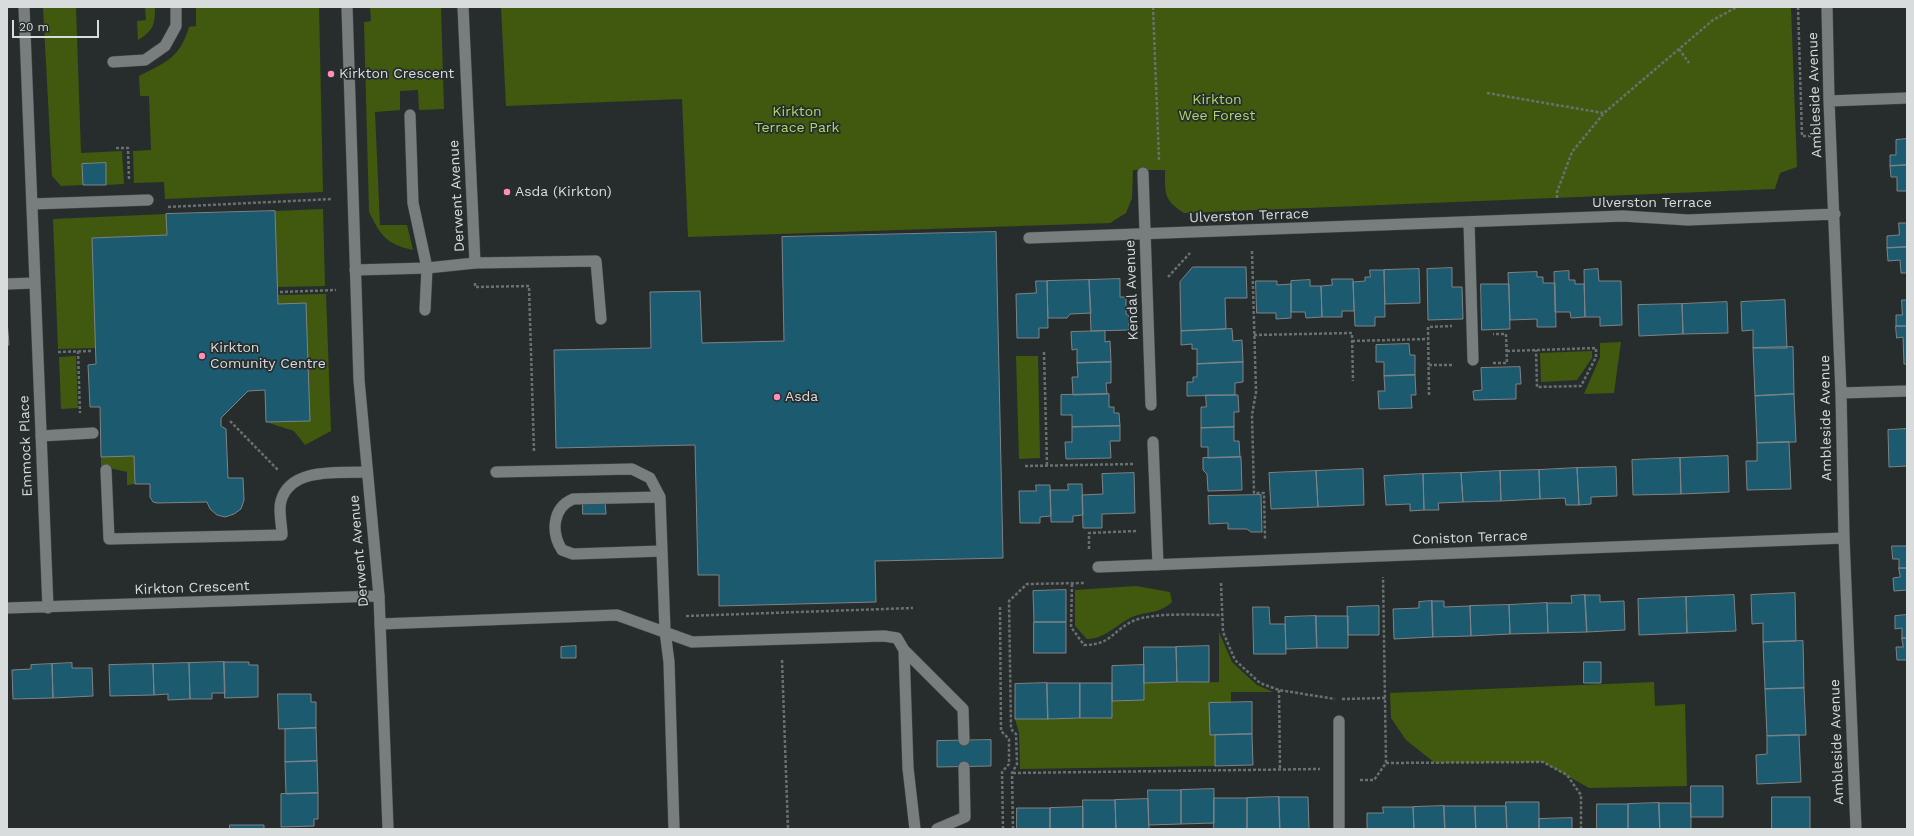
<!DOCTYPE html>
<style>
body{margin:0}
#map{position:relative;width:1914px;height:836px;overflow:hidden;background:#272d2d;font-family:"Work Sans",sans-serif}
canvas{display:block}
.frame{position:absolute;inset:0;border:8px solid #d9dcdc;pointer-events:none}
.scale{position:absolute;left:12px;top:20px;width:87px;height:18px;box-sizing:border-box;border:2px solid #d9dcdc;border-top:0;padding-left:5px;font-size:12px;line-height:14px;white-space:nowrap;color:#d9dcdc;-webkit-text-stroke:3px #272d2d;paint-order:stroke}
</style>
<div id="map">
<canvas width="1914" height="836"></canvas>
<div class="frame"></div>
<div class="scale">20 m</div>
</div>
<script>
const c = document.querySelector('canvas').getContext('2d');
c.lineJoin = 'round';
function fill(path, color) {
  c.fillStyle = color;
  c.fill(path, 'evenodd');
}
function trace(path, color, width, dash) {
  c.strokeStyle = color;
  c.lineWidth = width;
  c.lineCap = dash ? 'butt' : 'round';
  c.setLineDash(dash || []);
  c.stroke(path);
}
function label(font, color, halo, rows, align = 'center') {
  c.font = font + ' "Work Sans",sans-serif';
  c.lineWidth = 3.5;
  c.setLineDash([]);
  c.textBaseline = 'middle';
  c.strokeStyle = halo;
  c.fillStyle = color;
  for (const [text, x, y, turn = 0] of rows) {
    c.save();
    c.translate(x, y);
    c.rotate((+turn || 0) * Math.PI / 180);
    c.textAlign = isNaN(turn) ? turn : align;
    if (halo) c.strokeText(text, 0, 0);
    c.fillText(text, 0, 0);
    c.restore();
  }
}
fill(new Path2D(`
 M43,7h33l5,146 41,-2 2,33 -18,1 -1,-22 -22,1v21l-22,1 -9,-10z
 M145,7h10c0,18 -2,24 -17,33l-1,-19 9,-1z
 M196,7h123l4,185 -158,7 -1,-17 -30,1 -1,-32 18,-1 -2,-54h-9l-1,-20c27,-14 41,-18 50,-49l7,-1z
 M370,7h71l3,102 -25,1 -1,-20 -18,1v19l-25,2 5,113h27l6,25c-27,-6 -32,-14 -44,-38l-5,-190 7,-1z
 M501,7h1290l6,160 -17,6 -5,16 -591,24c-21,-13 -19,-21 -19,-43h-32l-1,28 -6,15 -16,10 -422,14 -6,-138 -176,7z
 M323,209l2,77 -48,1 -2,-76z
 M166,214l1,21 -75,3 4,110 -38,1 -5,-130z
 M326,294l5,137 -26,14 -11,-14 -28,-9 43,-1 -31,-117v-9z
 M1621,342l-7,51 -30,1 16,-37v-14z
 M1592,351v7l-15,22 -36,2 -1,-29z
 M76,356l2,52 -17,1 -2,-52z
 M1016,356h22l2,102 -21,1z
 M134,456l1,28 -8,1v-13l-26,-6v-9z
 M1136,586l34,6 2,10c-12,12 -26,9 -40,15 -16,8 -28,22 -45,22l-12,-13v-36z
 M1219,632l13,30 25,23 16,7h-42v11l-16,32v31l-195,3 -1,-36 -4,-14 97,-1v-17l32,-1v-17l75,-1z
 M1654,682l1,24 30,-2 2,82 -98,2 -46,-26 -108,1 -29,-23 -15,-22 -1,-25z`), '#40590f');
const building = new Path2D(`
 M1907,139v26l-17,1v-11h6v-15z
 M106,163v22h-23l-1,-21z
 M1907,165v26h-10v-14h-6l-1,-11z
 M275,211l3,93 28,-1 4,118 -44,1 -1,-32 -17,1 -27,27v8l5,3 2,49h15l1,22 -3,9 -7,5 -9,3 -8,-2 -7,-6 -3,-7 -50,1 -4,-1 -3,-5v-13h-15l-1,-28 -33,1 -1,-50h-10l-2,-42 8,-1 -4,-126 75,-3 -1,-21z
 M1899,223h8v24l-20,1v-12l12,-1z
 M996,232l7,326 -128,3 1,41 -157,4v-31h-21l-3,-130 -139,3 -2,-98 97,-2 -1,-56 50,-1 2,52 82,-2 -2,-104z
 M1907,247v26h-6l-1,-13 -12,1 -1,-13z
 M1193,267h53l1,31h-22l1,31 -45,2 -1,-49z
 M1452,268v19h10l1,32 -35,1 -1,-51z
 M1419,269l1,34 -35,1 -1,-34z
 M1598,269l1,12h22l1,44 -22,1v-9h-15l-1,-47z
 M1370,270h14l1,47h-10v9h-20l-2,-44 12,-1v-4h5z
 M1569,271v9h6v4h9l1,33 -14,1 -1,-6h-15l-1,-40z
 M1537,272v5h6v6h12l1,44h-19v-8l-27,1 -2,-47z
 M1120,279v18h6v17l3,2v14l-38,1 -2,-51z
 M1332,279h21l1,32h-12v6h-20l-1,-31 11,-1z
 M1089,280l2,33 -21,1 -3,4h-19l-1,-37z
 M1310,280v6h11l1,31 -16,1 -1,-6h-14v-31z
 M1036,281h11l1,47h-9v10h-22l-1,-44 20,-1z
 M1256,281h21v4l14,-1v34l-15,1v-6h-19z
 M1481,284h28l1,45 -28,1z
 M1785,300l2,48h-34v-18l-11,1 -1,-29z
 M1902,300h5v26h-11v-11h6z
 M1727,302l1,31 -45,1 -1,-30z
 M1682,304l1,30 -44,2 -1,-31z
 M7,320l2,25h-2z
 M1896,326h11v38h-3l-1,-27 -6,1z
 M1232,329l1,12 9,-1 1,22 -46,2v-15h-5v-5l-11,1v-14z
 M1105,331v11l5,-1 1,21 -34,1v-14l-5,1 -1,-18z
 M1409,344l1,11h5v20l-31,1v-14h-8v-17z
 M1793,347l1,47 -39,2 -2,-48z
 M1111,362v21h-5l1,11 -34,1 -1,-18h6l-1,-14z
 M1243,362v20l-8,1v12l-48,1v-14h6v-5h4v-13z
 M1520,367l1,17h-5v15l-42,1 -1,-9 9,-1 -1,-22z
 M1415,375l1,20h-5l1,13 -33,1 -1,-18h7l-1,-15z
 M1109,394v13h5v6h5l1,13 -48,1v-12h-11v-20z
 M1794,394l2,48 -39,1 -2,-47z
 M1206,395h32l1,17h-5v15l-33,1v-21h5z
 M1120,426v15h-10l1,17 -45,1 -1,-17h7v-15z
 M1234,427v14h5l1,16 -32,1v-11h-7v-19z
 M1907,429v37l-18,1 -1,-37z
 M1789,442l2,47 -44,1 -1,-29h11v-18z
 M1728,456l1,36 -48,2 -1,-36z
 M1241,457l1,33 -34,1 -1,-17 -4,-4v-12z
 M1680,458l1,36 -48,1 -1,-35z
 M1616,467l1,29 -26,1v7l-12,1 -2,-37z
 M1577,468l2,37h-13l-1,-7 -25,1 -1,-29z
 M1363,469l1,36 -46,2 -2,-36z
 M1539,470l1,29 -39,2 -1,-30z
 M1316,471l2,36 -47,2 -2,-36z
 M1500,471l1,30 -38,1 -2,-29z
 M1134,473l1,40 -33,1v14h-19l-1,-33 21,-1 -1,-20z
 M1461,473l2,29 -25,1 1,7h-15l-1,-36z
 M1423,474l1,36 -14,1v-7l-24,1 -2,-29z
 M1068,484h14l1,31 -10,1v6h-22l-1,-32h18z
 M1036,485h14l1,31 -11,1v6h-20l-1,-32h17z
 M1261,495l1,37h-11l-4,-3h-19v-6l-19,1 -1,-28z
 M583,500h22l1,14h-23z
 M1892,546h15v22h-8v-9h-6z
 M1899,568h8v22l-13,1 -1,-13 7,-1z
 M1066,590v32h-32l-1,-31z
 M1795,593l1,48 -33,1v-19l-11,1 -1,-29z
 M1585,595l2,37 -39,1 -1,-30h25l-1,-7z
 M1585,595h15v7l24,-1 1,29 -38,2z
 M1734,595l2,36 -49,2 -1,-36z
 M1686,597l1,36 -48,2 -1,-36z
 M1432,601l1,36 -39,2 -1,-30 26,-1v-6z
 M1432,601h12v6l26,-1 1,30 -38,1z
 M1547,603l1,30 -38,1 -1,-29z
 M1509,605l1,29 -39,2 -1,-30z
 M1379,606v29h-31l-1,-28z
 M1253,607h16l1,17h15l1,30h-32z
 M1907,615v23h-5v-10l-7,1v-13z
 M1316,616h32v32h-31z
 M1316,616l1,32 -31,1 -1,-32z
 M1034,622h32v31h-32z
 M1902,638h5v22h-10l-1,-13h7z
 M1803,641l1,47 -39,1 -2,-47z
 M576,646v12h-15v-11z
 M1209,646v36h-32l-1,-35z
 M1144,647h32l1,35 -33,1z
 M224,662l1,31h-13v6h-22l-1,-36z
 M224,662h25v3h9v32l-33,1z
 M1584,662h17v21h-17z
 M72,663v5h20l1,28 -40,2 -1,-34z
 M189,663l1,36 -22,1v-6l-14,1 -1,-31z
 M52,664l1,34 -40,1 -1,-29 19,-1v-4z
 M153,664l1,31 -44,1 -1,-31z
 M1144,665v35l-32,1v-35z
 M1047,683h33v35l-32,1z
 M1047,683l1,36h-33v-35z
 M1080,683h32v35h-32z
 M1804,688l2,47 -39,1 -2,-47z
 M278,694h33v8h5v26l-37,1z
 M1252,702v32l-42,1 -1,-32z
 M316,728l1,33 -32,1v-33z
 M1252,734l1,31 -38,1v-31z
 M1799,735l2,47 -44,2 -1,-29 11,-1v-18z
 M991,740v26l-54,1v-26z
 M317,761l1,32 -32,1 -1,-32z
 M1691,786h32v31h-32z
 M1214,789v34l-33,1v-34z
 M1148,790h33v34l-32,1z
 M318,793v26h-4v7l-33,1v-33z
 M1279,797h29l1,32h-29z
 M1279,797l1,32h-33v-31z
 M1772,797h38v32h-38z
 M1214,798h33v31h-33z
 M1148,799l1,30h-33l-1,-29z
 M1083,800h32l1,29h-33z
 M1506,802h33v27h-32z
 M1659,803h32v26h-31z
 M1659,803l1,26h-32v-25z
 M1597,804h31v25h-31z
 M1444,806l1,23h-31l-1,-22z
 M1444,806h31l1,23h-31z
 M1475,806h31l1,23h-31z
 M1083,807v22h-33v-21z
 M1383,807h30l1,22h-47v-16h16z
 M1017,808h33v21h-33z
 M1572,818v11h-33v-10z
 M230,825h34v4h-34z`);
fill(building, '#1c5a70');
trace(building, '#7e8386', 1);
const service = new Path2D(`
 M113,62l32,-2 20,-14 11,-20v-19
 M410,115l3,88 14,65 -2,42
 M32,204l116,-4
 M475,263l121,-2 5,58
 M41,436l52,-3
 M106,470l3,69 173,-4c0,-10 -4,-25 -1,-34 9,-34 58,-28 85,-29
 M496,472l136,-3 18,9 10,19 5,134 4,31 5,167
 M660,497l-87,2c-21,9 -22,34 -11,51l11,4 89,-3
 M380,624l237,-9 75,27 192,-6 13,2 7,12 4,118 7,61
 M904,650l59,59 1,31
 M1339,721v108
 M937,829l28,-12 -1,-50`);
const minor = new Path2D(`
 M24,7l24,601
 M1827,7l2,94 12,292 3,145 12,291
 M1829,101l78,-3
 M1143,173l8,232
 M1469,222l4,138
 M1029,238l594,-22 65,4 147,-6
 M355,270l72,-2 48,-5 -12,-256
 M7,284l27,-1
 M1841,393l66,-2
 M1153,442l5,123
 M1098,567l746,-29
 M7,608l372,-12`);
const tertiary = new Path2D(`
 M347,7l12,373 20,216 9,233`);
trace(service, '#444949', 12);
trace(minor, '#444949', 12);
trace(tertiary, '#444949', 12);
trace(new Path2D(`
 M1153,7l6,153
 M1798,7l4,129h9
 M1679,49l10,14
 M1487,93l116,20
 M116,148h12l1,32
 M1557,198v-6l15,-40 32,-39 109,-93 24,-13
 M168,207l164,-8
 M1252,251l4,141 -4,23 2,78h10l1,46
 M1168,277l22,-24
 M475,283v4l54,-1 5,165
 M280,292l56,-2
 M1254,335l98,-2 1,48
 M1352,341l76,-2
 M78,351l2,62
 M1507,351l89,-3v9l-15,29 -44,1 -1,-37
 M58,352l33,-1
 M1044,352l3,113
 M1493,363h14l-1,-29h-13
 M1429,365h25
 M1429,395l-1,-68 24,-1
 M230,421l48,49
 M1025,466l109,-2
 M1089,549v-16l47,-2
 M1221,583l2,49 12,28 25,23 19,7 56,9
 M1072,584l-1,43 13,18c27,0 28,-14 49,-24 19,-9 67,-6 89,-6
 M1000,607l1,124 8,8v25l-7,8 1,57
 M686,616l227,-8
 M782,660l6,169
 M1279,690l1,79
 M1342,699l43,-1
 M1386,763l157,-1 24,13 14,20v34
 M1013,773l307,-4
 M1360,780h14l12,-17 -3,-186
 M1013,829l-1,-56 5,-9 -1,-30 -5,-5 -2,-128 18,-17 58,-1`), '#6a6f6f', 2.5, [3, 2]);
trace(service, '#777e7d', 11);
trace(minor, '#777e7d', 11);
trace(tertiary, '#777e7d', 11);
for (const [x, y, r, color] of [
 [331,74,4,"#ff8eba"],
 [507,192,4,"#ff8eba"],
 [202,356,4,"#ff8eba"],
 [777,397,4,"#ff8eba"]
]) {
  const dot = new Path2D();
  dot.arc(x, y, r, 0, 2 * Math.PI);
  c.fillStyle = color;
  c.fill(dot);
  trace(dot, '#272d2d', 1.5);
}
label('14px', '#d9dcdc', '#272d2d', [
 ["Kirkton Crescent",339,74],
 ["Asda (Kirkton)",515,192],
 ["Kirkton",210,348],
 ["Comunity Centre",210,364],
 ["Asda",785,397]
], 'left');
label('14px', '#d9dcdc', '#272d2d', [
 ["Ambleside Avenue",1815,95,-92],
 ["Derwent Avenue",457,196,-93],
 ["Ulverston Terrace",1652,203],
 ["Ulverston Terrace",1249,216,-2],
 ["Kendal Avenue",1132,290,-92],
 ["Ambleside Avenue",1826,418,-91],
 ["Emmock Place",26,446,-92],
 ["Coniston Terrace",1470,538,-2],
 ["Derwent Avenue",359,551,-95],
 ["Kirkton Crescent",192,588,-2],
 ["Ambleside Avenue",1837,742,-92]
]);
label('14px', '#aed969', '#272d2d', [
 ["Kirkton",1217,100],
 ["Wee Forest",1217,116],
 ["Kirkton",797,112],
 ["Terrace Park",797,128]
]);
</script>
